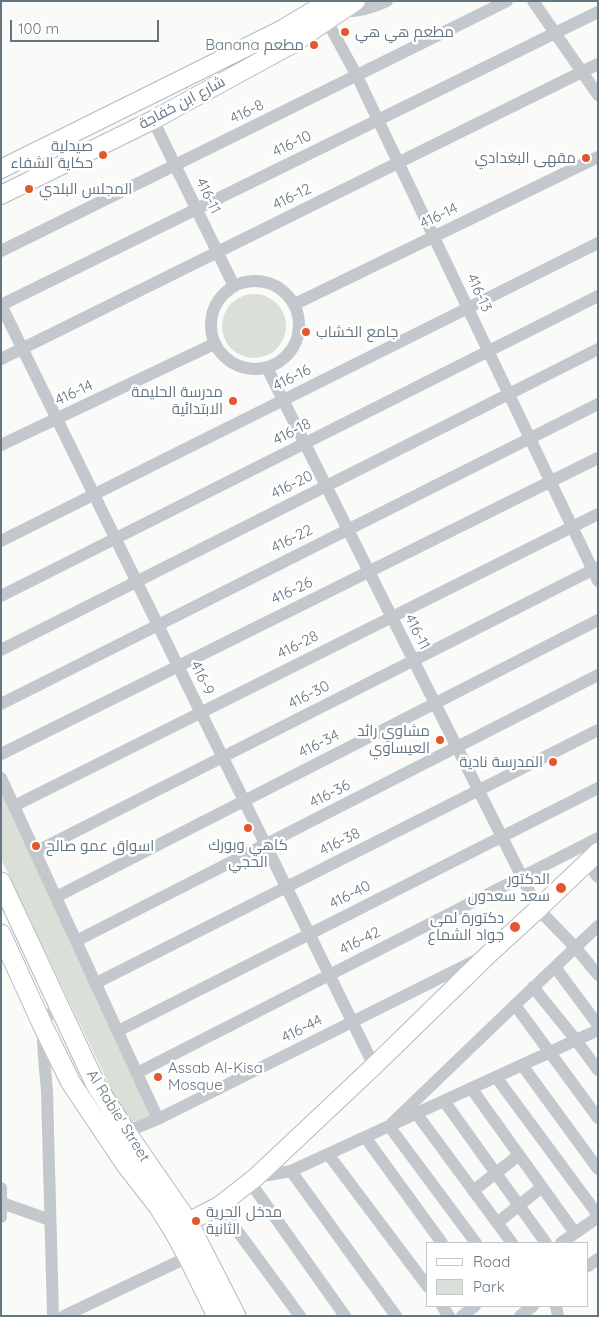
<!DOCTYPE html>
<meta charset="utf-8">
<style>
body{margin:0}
#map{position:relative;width:599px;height:1317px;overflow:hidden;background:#fafaf8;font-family:Quicksand,sans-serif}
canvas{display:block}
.frame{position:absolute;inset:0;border:2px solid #657683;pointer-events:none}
.legend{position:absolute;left:426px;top:1242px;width:162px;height:65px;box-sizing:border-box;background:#fff;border:1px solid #c1c8cd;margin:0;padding:6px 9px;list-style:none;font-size:15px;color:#657683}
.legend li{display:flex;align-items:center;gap:10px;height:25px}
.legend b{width:25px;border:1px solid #c1c8cd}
.scale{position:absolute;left:10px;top:20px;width:149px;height:22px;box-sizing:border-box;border:2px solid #657683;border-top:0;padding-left:6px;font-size:15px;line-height:18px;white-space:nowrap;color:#657683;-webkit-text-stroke:4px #fff;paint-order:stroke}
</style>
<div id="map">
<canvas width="599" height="1317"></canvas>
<div class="frame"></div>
<ul class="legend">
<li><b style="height:6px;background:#fff"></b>Road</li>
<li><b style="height:14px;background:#dadfd7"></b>Park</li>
</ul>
<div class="scale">100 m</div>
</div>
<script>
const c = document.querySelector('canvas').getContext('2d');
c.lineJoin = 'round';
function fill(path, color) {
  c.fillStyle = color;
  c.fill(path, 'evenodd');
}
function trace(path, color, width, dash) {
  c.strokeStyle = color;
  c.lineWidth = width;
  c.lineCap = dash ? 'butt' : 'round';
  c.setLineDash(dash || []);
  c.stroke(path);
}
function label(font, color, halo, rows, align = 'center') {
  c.font = font + ' Quicksand,Cairo,sans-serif';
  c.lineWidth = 5;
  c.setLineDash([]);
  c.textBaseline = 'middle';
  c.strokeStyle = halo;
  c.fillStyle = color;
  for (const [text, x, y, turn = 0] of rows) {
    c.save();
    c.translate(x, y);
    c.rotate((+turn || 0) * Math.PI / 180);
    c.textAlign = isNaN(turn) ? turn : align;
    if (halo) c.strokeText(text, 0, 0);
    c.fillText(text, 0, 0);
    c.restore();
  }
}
fill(new Path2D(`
 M222 326a32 32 0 1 1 64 0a32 32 0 1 1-64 0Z
 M1,783l155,335 -26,11 -129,-270z`), '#dadfd7');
const secondary = new Path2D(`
 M1,169l282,-140 46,-28
 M1,195l152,-75 141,-77 62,-42
 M188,1222l31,-16 37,-29 118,-111 117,-114 47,-43 60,-57`);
const primary = new Path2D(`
 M1,882l95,203 30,47 62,90 48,94
 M1,934l42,92 28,57 55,82 32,41 15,24 15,27 29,59`);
trace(secondary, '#b3babf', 20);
trace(primary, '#b5babe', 21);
trace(new Path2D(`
 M533,1l65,94
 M343,11c16,1 29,-3 44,-10
 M327,21l30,55 241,505
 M153,120l81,166
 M1,251l506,-250
 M211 325a44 44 0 1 1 88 0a44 44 0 1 1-88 0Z
 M295,304l303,-147
 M1,305l373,761
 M1,305l597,-293
 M1,359l597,-295
 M267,368l271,541 37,38 23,28
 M1,445l213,-101
 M1,541l597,-298
 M1,596l597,-300
 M1,650l597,-301
 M1,704l597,-300
 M1,754l597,-296
 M1,778l157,341
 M14,806l584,-292
 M35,852l563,-285
 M587,863l11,14
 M56,897l542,-277
 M76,941l522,-266
 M555,967l43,58
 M96,983l502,-253
 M533,987l43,53 22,30
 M515,1005l83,113
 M118,1031l480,-243
 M522,1065l76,104
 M137,1073l461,-235
 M496,1077l102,138
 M471,1088l104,145
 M444,1101l102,142
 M416,1113l96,130
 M126,1132l32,-13 322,-161
 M365,1137l77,106
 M328,1154l100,133
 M291,1171l105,145
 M257,1177l34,-6 307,-141
 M250,1182l95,134
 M1,1188v29
 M473,1191l46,-36
 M2,1203l48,17
 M219,1206l81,110
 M497,1223l45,-36
 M476,1243l-87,-117 126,-121 83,-79
 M561,1243l37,-26
 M588,1266l10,-7
 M442,1306l7,10
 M556,1306l2,10
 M53,1316l-6,-225c-1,-14 -7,-61 -2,-71 3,-6 10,-9 16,-13
 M64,1316l124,-59
 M462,1316l13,-10
 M520,1316l13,-10`), '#c3c8cc', 12);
trace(secondary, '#fff', 18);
trace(primary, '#fff', 19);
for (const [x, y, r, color] of [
 [345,32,5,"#e4572e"],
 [314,45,5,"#e4572e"],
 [103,155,5,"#e4572e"],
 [586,158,5,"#e4572e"],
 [29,189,5,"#e4572e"],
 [306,332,5,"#e4572e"],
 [233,401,5,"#e4572e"],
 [440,740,5,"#e4572e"],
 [553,762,5,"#e4572e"],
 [248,828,5,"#e4572e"],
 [36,846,5,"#e4572e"],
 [561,888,6,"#e4572e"],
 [515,927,6,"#e4572e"],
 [158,1077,5,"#e4572e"],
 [196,1221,5,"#e4572e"]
]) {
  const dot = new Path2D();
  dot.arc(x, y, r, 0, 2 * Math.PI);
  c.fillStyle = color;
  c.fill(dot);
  trace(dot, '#fff', 2);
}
label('15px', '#657683', '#fff', [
 ["مطعم هي هي",355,32,"left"],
 ["Banana مطعم",304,45],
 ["صيدلية",93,146],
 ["حكاية الشفاء",93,163],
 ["مقهى البغدادي",576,158],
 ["المجلس البلدي",39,189,"left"],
 ["جامع الخشاب",316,332,"left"],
 ["مدرسة الحليمة",223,392],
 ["الابتدائية",223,409],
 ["مشاوي رائد",430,731],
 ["العيساوي",430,748],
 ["المدرسة نادية",543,762],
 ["كاهي وبورك",248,845,"center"],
 ["الحجي",248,862,"center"],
 ["اسواق عمو صالح",46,846,"left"],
 ["الدكتور",550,879],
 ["سعد سعدون",550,896],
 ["دكتورة لمى",504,918],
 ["جواد الشماع",504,935],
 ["Assab Al-Kisa",168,1068,"left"],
 ["Mosque",168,1085,"left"],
 ["مدخل الحرية",206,1212,"left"],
 ["الثانية",206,1229,"left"]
], 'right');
label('15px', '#657683', '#fff', [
 ["شارع ابن خفاجة",182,103,-28],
 ["416-8",247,112,-26],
 ["416-10",292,144,-26],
 ["416-11",208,196,64],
 ["416-12",292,197,-26],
 ["416-14",439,216,-26],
 ["416-13",479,293,65],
 ["416-16",292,378,-27],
 ["416-14",74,393,-25],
 ["416-18",292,432,-27],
 ["416-20",292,485,-27],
 ["416-22",292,539,-27],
 ["416-26",292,591,-26],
 ["416-11",417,632,63],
 ["416-28",298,645,-27],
 ["416-9",202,678,64],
 ["416-30",309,695,-27],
 ["416-34",319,744,-27],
 ["416-36",330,794,-27],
 ["416-38",340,842,-27],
 ["416-40",350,895,-27],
 ["416-42",360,941,-27],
 ["416-44",302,1029,-27],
 ["Al Rabie' Street",118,1116,58]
]);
</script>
